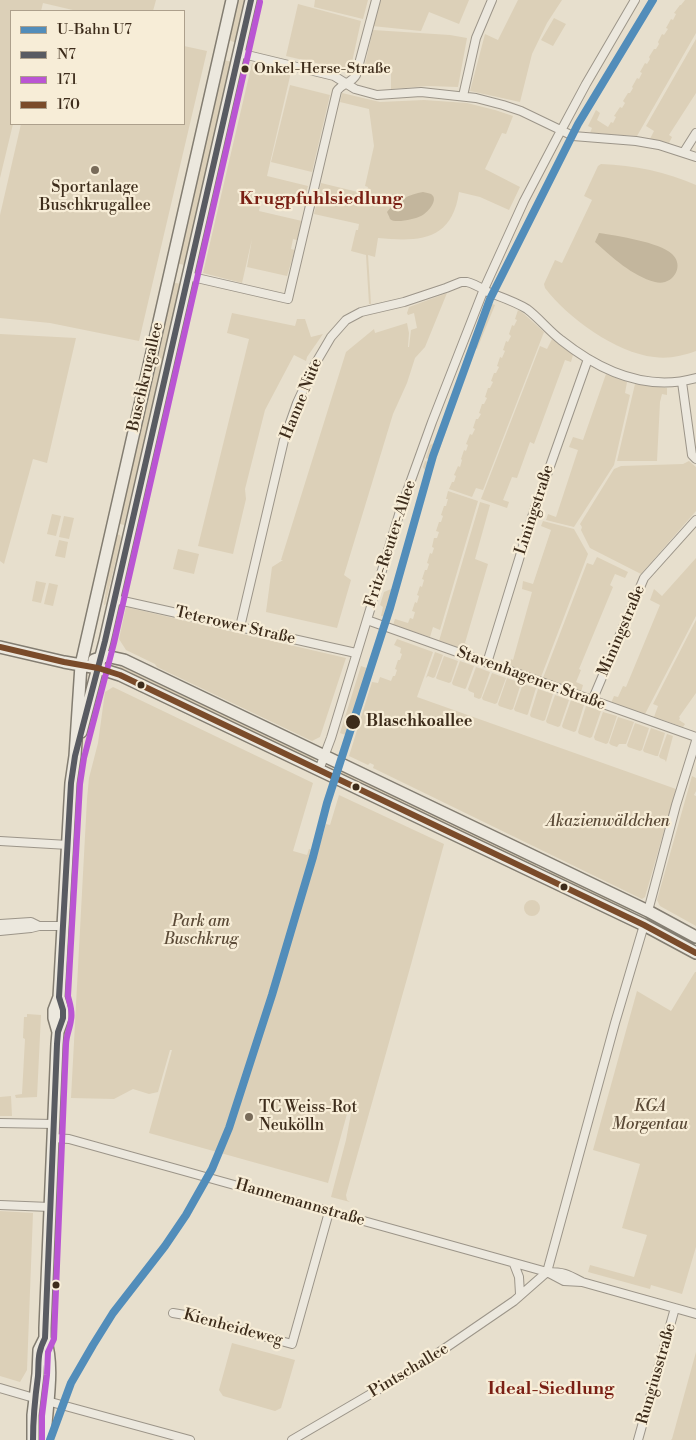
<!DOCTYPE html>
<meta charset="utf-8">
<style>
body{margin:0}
#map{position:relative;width:696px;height:1440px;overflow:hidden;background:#e7dfcd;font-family:"Libre Bodoni",serif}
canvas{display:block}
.legend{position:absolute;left:10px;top:10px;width:175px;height:115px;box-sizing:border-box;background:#f7edd7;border:1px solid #ada08c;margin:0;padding:6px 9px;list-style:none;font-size:15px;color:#3d2c1b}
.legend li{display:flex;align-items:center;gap:10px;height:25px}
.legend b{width:25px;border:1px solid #ada08c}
</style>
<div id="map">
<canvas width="696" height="1440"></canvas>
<ul class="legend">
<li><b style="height:6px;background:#528dba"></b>U-Bahn U7</li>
<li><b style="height:6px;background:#595b62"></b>N7</li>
<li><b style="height:6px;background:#ba55d3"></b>171</li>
<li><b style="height:6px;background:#7a4b2a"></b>170</li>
</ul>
</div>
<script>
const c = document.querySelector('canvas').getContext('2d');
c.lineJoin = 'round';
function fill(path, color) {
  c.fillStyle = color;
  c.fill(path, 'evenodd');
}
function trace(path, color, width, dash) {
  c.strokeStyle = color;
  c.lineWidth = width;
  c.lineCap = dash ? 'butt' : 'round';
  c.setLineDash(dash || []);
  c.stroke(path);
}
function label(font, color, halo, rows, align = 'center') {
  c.font = font + ' "Libre Bodoni",serif';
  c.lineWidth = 4.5;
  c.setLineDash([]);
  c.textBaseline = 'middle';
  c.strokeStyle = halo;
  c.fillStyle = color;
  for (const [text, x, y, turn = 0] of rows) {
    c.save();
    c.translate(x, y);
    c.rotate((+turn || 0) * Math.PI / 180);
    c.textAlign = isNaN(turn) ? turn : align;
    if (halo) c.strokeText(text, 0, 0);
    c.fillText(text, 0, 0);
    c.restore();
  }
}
fill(new Path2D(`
 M0,0h156l-3,11h-76l-34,-8 -2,8h-30v113h2l-13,54z
 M237,0h10l-10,43 -9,-3z
 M315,0h53l-5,19 -49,-12z
 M380,0h89l-10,24 -30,-12 -8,19 -49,-5z
 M518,0h44l-15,23 -15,31 -12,48 -50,-11 15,-57 13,6z
 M685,0h11v33l-59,103 -47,-3 2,-5 -4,-2 8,-16 4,3 -3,7 11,7 3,-5 2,1 3,-6 -2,-1 6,-9 2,1 3,-5 -2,-2 5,-8h2l3,-5 -1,-1 5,-9 2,1 3,-6 -2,-1 5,-9 2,1 3,-5 -1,-2 5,-8h2l3,-5 -1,-2 4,-8 2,1 4,-6 -2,-1 5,-9 2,1 3,-6 -2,-1 6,-8h1z
 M298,4l63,17 -11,50 -64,-15z
 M554,18l12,6 -13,22 -12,-6z
 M373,30l77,5 17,3 -9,49 -31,-1 -36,3v-15l-27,-6z
 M696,39v54l-27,42 3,2 -3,6 -19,-4 4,-8 -8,-5z
 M184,46l23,5 -68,290 -89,-18 -50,-5v-103l21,-91h163z
 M223,60l10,2 -48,203 -10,-2z
 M252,63l39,9 -24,104 41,10 -5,18 -40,-9 -4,16 43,10 -5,19 -4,-1 -2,10 4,1 -8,26 -40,-9 5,-28 -10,44 -39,-10z
 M290,85l40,10 -18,77 -41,-10z
 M342,93l38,9 44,-2 43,3 28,7 18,6 -7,18 -4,-1 -17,36 35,18 -11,23 -29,-13 -21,-5c-7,49 -40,50 -81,46l-3,19 -7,-2 3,49h-2l-3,-49 -15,-4 5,-21h2l1,-6 -45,-10 7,-31 45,11 2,-7 -3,-1 9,-40 -5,-37 -29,-7z
 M601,164c33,1 66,8 95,21v166c-14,5 -27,8 -42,6 -38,-4 -86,-39 -109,-69l-1,-4 11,-24 7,3 30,-63 -8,-4 14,-30z
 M171,282l10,2 -57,241 -8,-2z
 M447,293l-22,54 -10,11 -8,25 -14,31 -49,161 7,5 -14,48 -71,-16 6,-45 11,-7h-2l65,-208 28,-23 1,4 32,-10 2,10 -1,14h1l2,-17 6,-2 -3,-15 -6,2 -1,-2 2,-6z
 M487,302l8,3 -18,44 -3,-2 7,-20 -3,-5z
 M518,310l5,3 21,19 -61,158 -7,-2 -4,9 -23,-8 3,-7h2l2,-6 -2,-1 4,-9 2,1 2,-7 -1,-1 3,-9 2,1 2,-6 -2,-1 4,-10 2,1 3,-6 -2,-1 3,-9h2l3,-5 -2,-1 3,-9h2l3,-6 -2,-1 3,-9h2l3,-6 -2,-1 3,-8h2l3,-6 -2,-1 3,-9 2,1 3,-7 -2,-1 3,-9 2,1 3,-6 -2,-2 3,-9 2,1 3,-6 -2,-1z
 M232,313l63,13 2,-7h8l6,18 12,-3 -16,23 -1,4 -12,-6 -29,55 -20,79 1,10 -13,55 -35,-8 51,-207 -22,-6z
 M0,334l76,4 -29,125 -14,-4 -29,105 -4,-3z
 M552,339l21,16 -2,7 -6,-2 -31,84 -4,-2 -13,36 -5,-1 -9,23 6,2 -2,6 -26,-9 59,-153 7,3z
 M606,374l21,8 -2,11 5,2 -16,70 -40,62 -28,-7 2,-6 8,3 22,-67 -9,-3 4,-10 10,3z
 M635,384l32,4v7l-5,-1 -2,8 -3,59h-40z
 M452,401l4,2 -12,34 -5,-1z
 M438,438l5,2 -8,22 -9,-4 4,-13 6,-3z
 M425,461l9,3 -10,30 -4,-1 6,-21 -3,-5z
 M689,461l7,6v44l-55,63 -51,-26 -9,-18 1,-3 -2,-3 34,-55 7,-3 62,-2z
 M448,491l30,10 -38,129 -7,-3 -3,10 -37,-12 2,-6 13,4 2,-5 3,1 2,-7 -3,-1 3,-9 2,1 2,-7 -2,-1 3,-9 2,1 2,-7 -2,-1 3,-9h2l2,-6 -2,-1 3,-10 2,1 2,-6 -2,-1 2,-9h3l2,-6 -3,-1 3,-9h2l2,-6 -2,-1 3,-9h2l2,-7h-2z
 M480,502l10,3 -15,54 13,5 -23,79 2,1 -1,6 -27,-9z
 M52,514l9,2 -5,20 -9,-2z
 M64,516l10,2 -5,21 -10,-2z
 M543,521l31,8 14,25 -47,123 -32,-11 2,-7 2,1 19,-68 -10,-3 1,-8 10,3 18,-54 -10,-4z
 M116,534l4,1 1,4 -16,66h-1l5,-38 2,-25z
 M59,540l9,2 -3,16 -10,-2z
 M178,549l21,5 -5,20 -21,-5z
 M597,557l31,15 -3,6 -10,-4 -5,11 3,2 -34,82 2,1 -5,12 7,3 -2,7 -38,-14 44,-115 6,2z
 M696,558v58l-51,98 -34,-11 3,-7 4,1 5,-11 3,1 34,-82 -10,-5 4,-11 8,7z
 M36,581l10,2 -5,20 -9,-2z
 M49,583l9,2 -5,21 -9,-2z
 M391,589l3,1 -8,27 -5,-1 2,-9 -3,-2 4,-13z
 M126,607l220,51 -26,79 -8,4 -155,-74 -2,-3 -29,-14 -7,-11z
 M696,620v73l-17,24 1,1 -1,2 6,4 -2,3 -29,-10 4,-11 -5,-2z
 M397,639l36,13 -16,45 259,92 -31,108 -3,2 -269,-131 1,-3 -4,-2 -2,2 -19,-9 23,-74 6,1 2,-6 11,4 2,-5h2l2,-6 -2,-1 3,-9h2l2,-6 -2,-1 1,-5 -7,-3z
 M435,652l8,3 -8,22 -2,1 -5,-2 -2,2z
 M444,656l14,5 -7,21 -2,1 -12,-4 -1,-1z
 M460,661l14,5 -8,22 -1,1 -12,-4 -1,-2z
 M120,666l194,91 1,2 -1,3 -194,-92z
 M361,666l11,4 -21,67 -11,-4z
 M476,667l14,5 -9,26 -2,1 -5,-2v-4l-5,-2 -1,-2z
 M492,673l14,5 -9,25 -2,1 -12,-4 -1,-2z
 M507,678l14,5 -8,26 -2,1 -12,-4 -1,-2z
 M523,684l13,4 -8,26 -1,1 -12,-4 -1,-2z
 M113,687l200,96 -20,68 14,4 2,-6 9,2 8,-27 4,1 9,-30 105,49 -34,124 -64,227 1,5 3,2 -19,-5 15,-57 7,-37h-3l-22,80 -179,-50 23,-83h-2l-12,42 -9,2 -16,-5 -19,10 -43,-1 16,-299 2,-21 9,-35 7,-51z
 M538,689l15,5 -8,26 -2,1 -12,-4 -1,-2z
 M555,695l14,5 -9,26 -2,1 -11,-4 -1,-2z
 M571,700l13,5 -8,26 -2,1 -11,-4 -1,-2z
 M586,706l15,5 -9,26 -2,1 -11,-4 -1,-2z
 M603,712l14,4 -9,27 -2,1 -11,-4 -1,-3z
 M618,717l16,5 -8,22h-7l-2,3 -6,-2 -2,-2z
 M635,723l14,5 -7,22 -2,1 -12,-4 -1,-2z
 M651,728l14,5 -7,23h-2l-12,-4 -1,-2z
 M667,734l6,2 -7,26 -1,-2 -5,-2 -1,-2z
 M342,769l195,94 -2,5 -195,-93z
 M692,776l4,2v13l-2,4 2,1v130l-36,-20 -3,-6z
 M551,869l80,38 -2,6 -81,-38z
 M524 908a8 8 0 1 1 16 0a8 8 0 1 1-16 0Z
 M695,972h1v275l-14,47 -31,-9 -1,4 -62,-17 2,-7 44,12 13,-42 -25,-7 18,-64 -47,-14 44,-159 34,20z
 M27,1014l14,1 -4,82 -21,1 -1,-3 7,-1 3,-55 -2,-1 1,-21h3z
 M11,1096l1,20h-12v-19z
 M0,1211l33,2 -6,157 -7,12 -20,-6z
 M232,1343l63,17 -14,48 -6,3 -52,-15 -4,-6z
 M696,1352v88h-25l1,-1z`), '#dcd0b8');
fill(new Path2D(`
 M423,192c3,1 6,1 8,2 9,6 -5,20 -10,22 -6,3 -26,8 -31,3 0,-1 -3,-7 -3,-7 8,-11 23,-18 36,-20z
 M599,233c19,3 60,9 73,21 14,13 -1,33 -17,28 -23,-6 -43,-25 -60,-40z`), '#c3b69d');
const street = new Path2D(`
 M239,53l95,23 21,13 22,6 44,-3 55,6 27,7 18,6 52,25 63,5 23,4 37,12
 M463,96l13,-58 16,-38
 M684,152l12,-19
 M188,276l100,23 49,-208c5,-8 15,-8 19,-16l20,-75
 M682,382l10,73 4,4
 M114,599l242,54
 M367,620l329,117
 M240,627l44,-187 13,-37 17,-37 17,-29 15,-17 15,-8 43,-10 42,-14 15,-6h6c8,2 14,6 21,10 13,5 28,10 39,17 12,9 22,22 34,31 39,31 85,52 135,38
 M487,663l45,-146 56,-158
 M592,701l52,-123 52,-58
 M319,770l12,-32 70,-230 31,-86 52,-133 40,-88 33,-63 29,-54 49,-84
 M0,841l68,4
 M648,911l28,-106 20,-64
 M0,924l31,-2 8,4
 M0,931l31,-3 8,-2h24
 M0,1123l54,1
 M53,1138l16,1 478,133 17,9 18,1
 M0,1205l50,2
 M514,1264l5,13 1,17
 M547,1272l68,-249 29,-98
 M547,1272c17,0 20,2 35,10l114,32
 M173,1313l12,2 107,29 37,-132
 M0,1388l34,10
 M47,1401l143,39
 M292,1440l130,-76 92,-63 33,-29
 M638,1440l37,-132`);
const secondary = new Path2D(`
 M0,647l64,15 34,6 22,7 524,250 52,28
 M94,660l12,-4 18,4 524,251 48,26
 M81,732l24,-91 146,-641
 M58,1032l-4,-14v-8l5,-13 1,-17 11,-197 4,-27 6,-91 151,-665
 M33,1440v-25l5,-41 1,-24 6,-12v-10l12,-284 1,-12 5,-14v-8l-4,-13
 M45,1440c1,-33 10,-71 0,-102`);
trace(street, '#9c9589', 10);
trace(secondary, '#837d71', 14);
trace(street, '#ece8de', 8);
trace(secondary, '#ece8de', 11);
trace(new Path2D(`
 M33,1440c0,-22 2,-42 5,-64 1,-16 -1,-22 7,-38l12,-294 1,-12 5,-14v-8l-4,-13 12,-214 4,-27 30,-115 146,-641`), '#595b62', 6);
trace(new Path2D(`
 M42,1440v-24l5,-41 1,-23 6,-13 12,-294c0,-9 4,-16 5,-25 2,-8 -1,-16 -3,-24l12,-212 4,-26 30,-115 146,-641`), '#ba55d3', 6);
trace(new Path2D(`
 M0,647l64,15 34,6 22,7 524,250 52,28`), '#7a4b2a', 6);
trace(new Path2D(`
 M50,1440l21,-57 22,-38 20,-32 52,-67 21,-31 26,-46 17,-41 43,-133 41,-138 14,-54 63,-195 43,-152 57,-157 88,-175 75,-124`), '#528dba', 8);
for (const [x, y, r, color] of [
 [245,69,4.5,"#3d2c1b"],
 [95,170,5,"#786b59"],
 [141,685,4.5,"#3d2c1b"],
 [353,722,8,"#3d2c1b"],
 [356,787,4.5,"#3d2c1b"],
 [564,887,4.5,"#3d2c1b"],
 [249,1117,5,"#786b59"],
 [56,1285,4.5,"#3d2c1b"]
]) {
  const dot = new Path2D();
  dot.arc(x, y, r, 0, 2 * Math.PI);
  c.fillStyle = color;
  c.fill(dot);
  trace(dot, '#f7edd7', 2);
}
label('15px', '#3d2c1b', '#f7edd7', [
 ["Onkel-Herse-Straße",254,69]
], 'left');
label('16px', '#3d2c1b', '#f7edd7', [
 ["Sportanlage",95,188],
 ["Buschkrugallee",95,206],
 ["TC Weiss-Rot",259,1108,"left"],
 ["Neukölln",259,1126,"left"]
]);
label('16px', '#3d2c1b', '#f7edd7', [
 ["Buschkrugallee",146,377,-77],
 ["Hanne Nüte",302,399,-68],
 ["Liningstraße",535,510,-72],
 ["Fritz-Reuter-Allee",391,544,-72],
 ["Teterower Straße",235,626,13],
 ["Miningstraße",622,631,-67],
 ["Stavenhagener Straße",531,679,20],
 ["Hannemannstraße",300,1203,16],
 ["Kienheideweg",233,1328,15],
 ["Pintschallee",409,1371,-31],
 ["Rungiusstraße",657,1374,-74]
]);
label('bold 16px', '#3d2c1b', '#f7edd7', [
 ["Blaschkoallee",366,722]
], 'left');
label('italic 16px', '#5b4a37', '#f7edd7', [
 ["Akazienwäldchen",608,822],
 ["Park am",201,922],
 ["Buschkrug",201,940],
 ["KGA",650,1107],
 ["Morgentau",650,1125]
]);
label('bold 18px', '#7a1f14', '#f7edd7', [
 ["Krugpfuhlsiedlung",321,200],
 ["Ideal-Siedlung",551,1390]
]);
</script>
